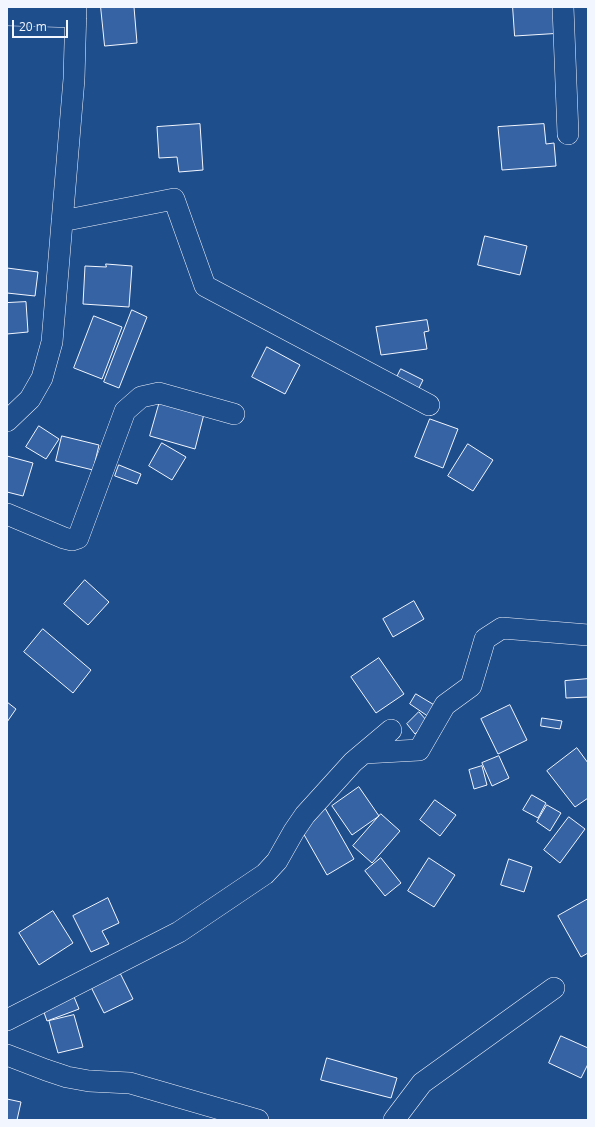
<!DOCTYPE html>
<style>
body{margin:0}
#map{position:relative;width:595px;height:1127px;overflow:hidden;background:#1f4e8c;font-family:"Open Sans",sans-serif}
canvas{display:block}
.frame{position:absolute;inset:0;border:8px solid #f2f6ff;pointer-events:none}
.scale{position:absolute;left:12px;top:20px;width:56px;height:18px;box-sizing:border-box;border:2px solid #f2f6ff;border-top:0;padding-left:5px;font-size:12px;line-height:14px;white-space:nowrap;color:#f2f6ff;-webkit-text-stroke:3px #1f4e8c;paint-order:stroke}
</style>
<div id="map">
<canvas width="595" height="1127"></canvas>
<div class="frame"></div>
<div class="scale">20 m</div>
</div>
<script>
const c = document.querySelector('canvas').getContext('2d');
c.lineJoin = 'round';
function fill(path, color) {
  c.fillStyle = color;
  c.fill(path, 'evenodd');
}
function trace(path, color, width, dash) {
  c.strokeStyle = color;
  c.lineWidth = width;
  c.lineCap = dash ? 'butt' : 'round';
  c.setLineDash(dash || []);
  c.stroke(path);
}
const building = new Path2D(`
 M101,7h33l3,36 -32,3z
 M513,7h48l2,26 -48,3z
 M200,124l3,46 -24,2 -2,-15 -18,1 -2,-31z
 M544,124l2,20 8,-1 2,23 -54,4 -4,-43z
 M485,236l42,10 -7,29 -42,-10z
 M106,264l26,2 -3,41 -46,-3 2,-38 21,1z
 M7,268l31,4 -3,24 -28,-3z
 M26,302l2,30 -21,2v-31z
 M132,310l15,7 -28,71 -15,-6z
 M94,316l28,11 -20,52 -28,-11z
 M427,320l2,11 -5,1 3,17 -46,6 -5,-28z
 M267,347l33,18 -15,29 -33,-17z
 M401,369l22,11 -5,10 -22,-11z
 M160,401l44,13 -9,35 -45,-13z
 M430,419l28,10 -15,39 -28,-11z
 M39,426l20,13 -13,20 -20,-12z
 M62,436l37,9 -6,25 -37,-9z
 M162,443l24,14 -14,23 -23,-14z
 M468,444l25,16 -20,31 -25,-15z
 M7,456l26,7 -10,33 -16,-4z
 M119,465l22,9 -4,10 -22,-8z
 M85,580l24,22 -21,23 -24,-21z
 M414,601l10,18 -31,18 -10,-18z
 M43,629l48,41 -18,23 -49,-41z
 M379,658l25,36 -28,19 -25,-36z
 M588,679v18l-22,1 -1,-17z
 M416,694l20,12 -7,11 -19,-13z
 M7,702l9,7 -9,13z
 M510,705l17,35 -29,14 -17,-35z
 M419,712l9,10 -13,12 -8,-10z
 M542,718l20,3 -2,8 -19,-3z
 M577,748l11,15v35l-13,9 -28,-36z
 M499,756l10,22 -17,8 -10,-23z
 M482,766l5,19 -13,4 -5,-19z
 M359,787l20,29 -27,19 -20,-29z
 M532,795l14,8 -8,15 -15,-8z
 M435,800l21,15 -16,21 -20,-16z
 M547,805l14,8 -11,18 -13,-9z
 M325,808l29,51 -27,16 -29,-51z
 M381,814l19,17 -28,32 -19,-17z
 M569,817l16,12 -25,34 -16,-13z
 M381,858l20,25 -16,13 -20,-25z
 M429,858l26,17 -21,32 -26,-16z
 M509,859l23,8 -8,25 -23,-7z
 M108,898l11,25 -17,8 7,13 -18,8 -18,-36z
 M588,899v54l-7,4 -23,-41z
 M53,911l20,32 -34,22 -20,-32z
 M118,969l15,30 -29,14 -15,-30z
 M70,987l9,22 -32,12 -8,-23z
 M74,1015l9,32 -25,6 -9,-32z
 M561,1036l27,12v16l-7,14 -32,-15z
 M327,1058l70,20 -6,20 -70,-18z
 M7,1099l14,3 -4,18h-10z`);
fill(building, '#3563a3');
trace(building, '#f2f6ff', 1);
const minor = new Path2D(`
 M563,7l5,127
 M7,15l69,2
 M62,221l112,-22 31,87 224,119
 M7,421l23,-22 12,-21 10,-36 22,-263 2,-72
 M7,514l57,24 8,2 6,-2 47,-127 16,-14 18,-4 75,21
 M364,753l55,-3 26,-45 26,-19 14,-47 17,-11 86,7
 M7,1020l172,-88 86,-58 12,-13 17,-30 11,-16 48,-53 38,-32
 M7,1055l39,15 21,7 22,4 41,2 128,37
 M394,1120l28,-37 132,-95`);
trace(minor, '#f2f6ff', 22);
trace(minor, '#1f4e8c', 21);
</script>
